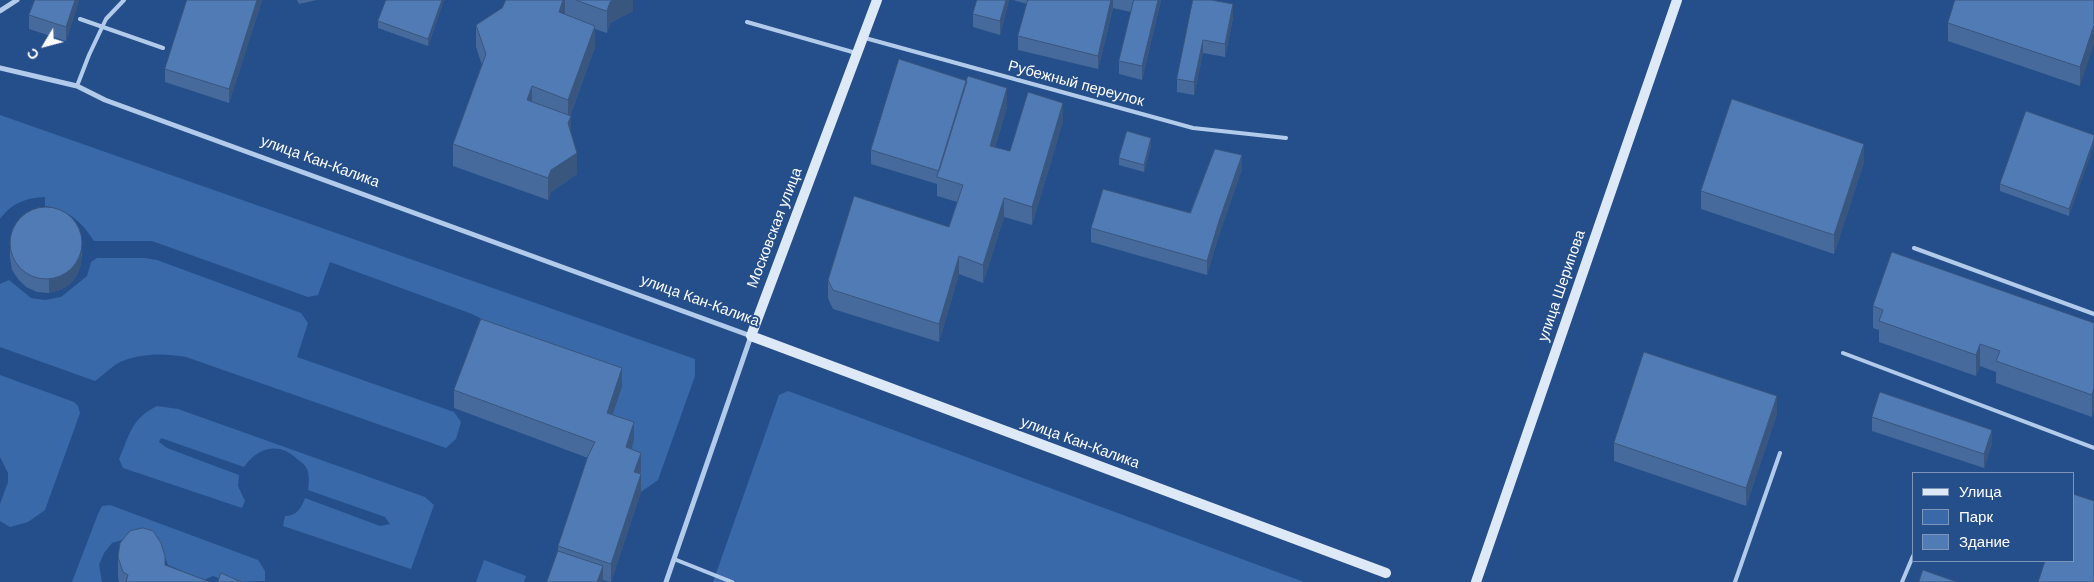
<!DOCTYPE html>
<meta charset="utf-8">
<style>
body{margin:0}
#map{position:relative;width:2094px;height:582px;overflow:hidden;background:#254f8b;font-family:Helvetica,sans-serif}
canvas{display:block}
.legend{position:absolute;left:1912px;top:472px;width:162px;height:90px;box-sizing:border-box;background:#254f8b;border:1px solid #7c95b9;margin:0;padding:6px 9px;list-style:none;font-size:15px;color:#fff}
.legend li{display:flex;align-items:center;gap:10px;height:25px}
.legend b{width:25px;border:1px solid #7c95b9}
.north{position:absolute;left:20px;top:20px;width:50px;height:50px;-webkit-text-stroke:4px #254f8b;paint-order:stroke;rotate:233deg;font-size:14px;font-weight:700;line-height:20px;text-align:center;color:#fff}
.north::after{content:'';display:block;margin:auto;width:18px;height:22px;background:#fff;clip-path:polygon(50% 0,100% 100%,50% 72%,0 100%)}
</style>
<div id="map">
<canvas width="2094" height="582"></canvas>
<ul class="legend">
<li><b style="height:6px;background:#dee9f8"></b>Улица</li>
<li><b style="height:14px;background:#3969a8"></b>Парк</li>
<li><b style="height:14px;background:#517bb4"></b>Здание</li>
</ul>
<div class="north">С</div>
</div>
<script>
const c = document.querySelector('canvas').getContext('2d');
c.lineJoin = 'round';
function fill(path, color) {
  c.fillStyle = color;
  c.fill(path, 'evenodd');
}
function trace(path, color, width, dash) {
  c.strokeStyle = color;
  c.lineWidth = width;
  c.lineCap = dash ? 'butt' : 'round';
  c.setLineDash(dash || []);
  c.stroke(path);
}
function label(font, color, halo, rows, align = 'center') {
  c.font = font + ' Helvetica,sans-serif';
  c.lineWidth = 4;
  c.setLineDash([]);
  c.textBaseline = 'middle';
  c.strokeStyle = halo;
  c.fillStyle = color;
  for (const [text, x, y, turn = 0] of rows) {
    c.save();
    c.translate(x, y);
    c.rotate((+turn || 0) * Math.PI / 180);
    c.textAlign = isNaN(turn) ? turn : align;
    if (halo) c.strokeText(text, 0, 0);
    c.fillText(text, 0, 0);
    c.restore();
  }
}
fill(new Path2D(`
 M0,115l695,244v17l-37,104 -17,12 -166,-160 7,-13 -10,-5 -142,-52 -12,33 -10,2 -156,-56h-58c-12,-19 -25,-31 -49,-35v-9c-20,1 -33,6 -45,22z
 M97,258h48l12,2 144,53 7,10 -11,34 157,55 7,10 -5,17 -10,9 -260,-91c-21,-4 -45,-4 -66,5 -9,5 -17,13 -25,19l-95,-34v-63l9,-4 22,18 14,2 16,-3 26,-21 4,-14z
 M0,375l74,27 4,4 2,7 -35,97 -17,12 -18,5 -10,-6v-17l8,-22v-9l-8,-16z
 M788,391l516,191h-591l66,-187z
 M157,406l21,3 247,88 9,8 -23,64 -128,-43 2,-10c12,0 16,-8 20,-18l75,28 10,-2 -5,-7 -77,-27c1,-7 2,-16 -2,-23 -2,-3 -6,-6 -9,-8 -18,-18 -40,-11 -53,8l-83,-29 -2,4 8,6 72,27 -1,11 7,15 -3,7 -119,-40 -4,-9c11,-25 12,-40 38,-53z
 M110,505l148,55 7,11v10l-35,1 -17,-6 -9,4 -36,-15 -9,-22 -21,-8 -26,8 -8,10 -5,12 3,17h-30l26,-68 4,-8z
 M484,560l42,16 -2,6h-48z`), '#3969a8');
trace(new Path2D(`
 M80,19l83,29
 M747,22l109,31
 M865,38l328,90 93,10
 M77,86l12,-31 17,-36 18,-19
 M1914,248l180,66
 M1843,353l251,95
 M674,559l58,23
 M1735,582l45,-129
 M1902,582l11,-26`), '#b3cbea', 4);
trace(new Path2D(`
 M0,11l17,-11
 M0,68l77,18 28,14 646,236 -85,246`), '#b3cbea', 5);
trace(new Path2D(`
 M877,0l-126,336 635,237
 M1476,582l201,-582`), '#dee9f8', 10);
fill(new Path2D(`
 M79,0l-13,41 -37,-12v-14z
 M187,0h75l-33,103 -64,-21v-13z
 M297,0h20l-18,4z
 M444,0l-16,46 -50,-18v-7z
 M506,0h127v11l-23,12 -3,10 -12,-4v18l-25,69 1,16 6,42 -26,18 -3,8 -95,-34v-22l29,-79 -6,-18v-22l26,-17z
 M977,0h32l-9,35 -27,-8v-13z
 M1013,0h148l-19,80 -23,-6v-13l12,-49 -18,-4 -15,61 -80,-19v-14l9,-32z
 M1193,0l40,18 -8,39 -22,-4 -9,42 -17,-3v-13z
 M2094,0l-14,86 -132,-45v-18z
 M1007,107l-12,40 15,4 53,-30 -31,104 -28,-8 -21,66 -24,-9 -20,68 -106,-33 -5,-11v-18l121,-53 8,-25 -20,-6v-12l-66,-20v-14z
 M2094,135l-25,81 -69,-25v-7z
 M1151,146l-7,26 -25,-7v-7z
 M1864,162l-30,92 -133,-45v-18z
 M1242,169l-23,66 -12,40 -116,-33v-14l99,-15z
 M10,244l72,8 -1,12 -4,11 -7,9 -10,6 -11,3 -12,-1 -11,-5 -8,-8 -6,-9 -2,-12z
 M1873,306l221,17 -2,94 -96,-34v-11l-16,-6 -4,10 -97,-34v-12l-6,-2z
 M622,387l-10,28 22,26 -3,9 10,21 -1,3 1,18 -30,90 -8,-2 -1,2h-55l11,-31v-5l30,-88 -134,-50v-18z
 M1777,414l-31,92 -132,-45v-18z
 M1872,417l120,26 -8,25 -112,-37z
 M118,557l47,8 45,17h-91l-1,-4z`), '#466a9b');
fill(new Path2D(`
 M75,0h4v2l-13,39v-14z
 M257,0h5l-33,103v-14z
 M442,0h2l-16,46v-7z
 M563,0h2v18l-6,-6z
 M613,0h20v11l-23,12 -3,10v-22l3,-9z
 M1006,0h3l-9,35v-14z
 M1111,0h2v8l-15,61v-13z
 M1158,0h3l-19,80v-14z
 M1233,4v14l-8,39v-13z
 M2094,25v19l-14,42v-19z
 M595,26v21l-27,74v-21z
 M1203,40v13l-9,42v-13z
 M532,86v22l-5,-8z
 M1007,88v19l-17,57v-18z
 M1063,103v18l-31,104v-18z
 M571,116v22l-3,-15z
 M1151,138v8l-7,26v-7z
 M2094,139v7l-25,70v-7z
 M1864,144v18l-30,92v-19z
 M577,153v21l-26,18 -3,8v-22l3,-8z
 M1242,155v14l-23,66 -12,40v-14l12,-40z
 M1004,198v19l-21,66v-18z
 M82,239l-1,25 -4,11 -7,9 -10,6 -11,3v-14z
 M959,256v18l-20,68v-18z
 M1980,344v22l-4,10v-21z
 M622,368v19l-15,44v-18z
 M2094,388v22l-2,7v-22z
 M1777,396v18l-31,92v-18z
 M634,422v19l-8,25v-19z
 M1992,430v13l-8,25v-14z
 M641,453v18l-7,19v-18z
 M641,474v18l-30,90v-18z
 M603,566v14l-1,2h-5z`), '#39567e');
const building = new Path2D(`
 M35,0h40l-9,27 -37,-12z
 M187,0h70l-28,89 -64,-20z
 M386,0h56l-14,39 -50,-18z
 M506,0h57l-4,12 36,14 -27,74 -36,-14 -5,14 44,16 -3,7 9,30 -26,17 -3,8 -95,-34 33,-90 -10,-29 26,-17z
 M576,0h37l-3,2 -3,9z
 M977,0h29l-6,21 -27,-7z
 M1028,0h83l-13,56 -80,-20z
 M1134,0h24l-16,66 -23,-5z
 M1193,0h18l22,4 -8,40 -22,-4 -9,42 -17,-3z
 M1955,0h139v25l-14,42 -132,-44z
 M899,59l68,22 -28,90 -68,-21z
 M968,76l39,12 -17,58 20,5 18,-59 35,11 -31,104 -28,-9 -21,67 -24,-9 -20,68 -106,-34 -5,-10 26,-84 95,31 14,-42 -26,-8z
 M1732,99l132,45 -30,91 -133,-44z
 M2026,111l68,24v4l-25,70 -69,-25z
 M1127,131l24,7 -7,27 -25,-7z
 M1215,149l27,6 -23,66 -12,40 -116,-33 12,-39 87,24z
 M10 243a36 36 0 1 1 72 0a36 36 0 1 1-72 0Z
 M1892,252l202,71v65l-2,7 -96,-34 4,-10 -20,-7 -4,11 -97,-34 4,-11 -10,-4z
 M481,319l141,49 -15,45 27,9 -8,25 15,6 -7,19 7,2 -30,90 -53,-18 30,-90 7,-14 -141,-52z
 M1644,352l133,44 -31,92 -132,-45z
 M1880,392l112,38 -8,24 -112,-37z
 M2073,494l21,7v81h-56l7,-21h28z
 M143,528l10,3 8,12 4,13v9l45,17h-84l2,-7 -5,-3 -5,-15 2,-14 10,-12z
 M558,551l45,15 -6,16h-50z
 M1923,570l34,12h-38z
 M221,573l20,9h-23z`);
fill(building, '#517bb4');
trace(building, '#39567e', 1);
label('15px', '#fff', '#254f8b', [
 ["Рубежный переулок",1076,84,15],
 ["улица Кан-Калика",320,162,20],
 ["Московская улица",775,228,-69],
 ["улица Шерипова",1562,286,-71],
 ["улица Кан-Калика",700,301,20],
 ["улица Кан-Калика",1080,443,20]
]);
</script>
